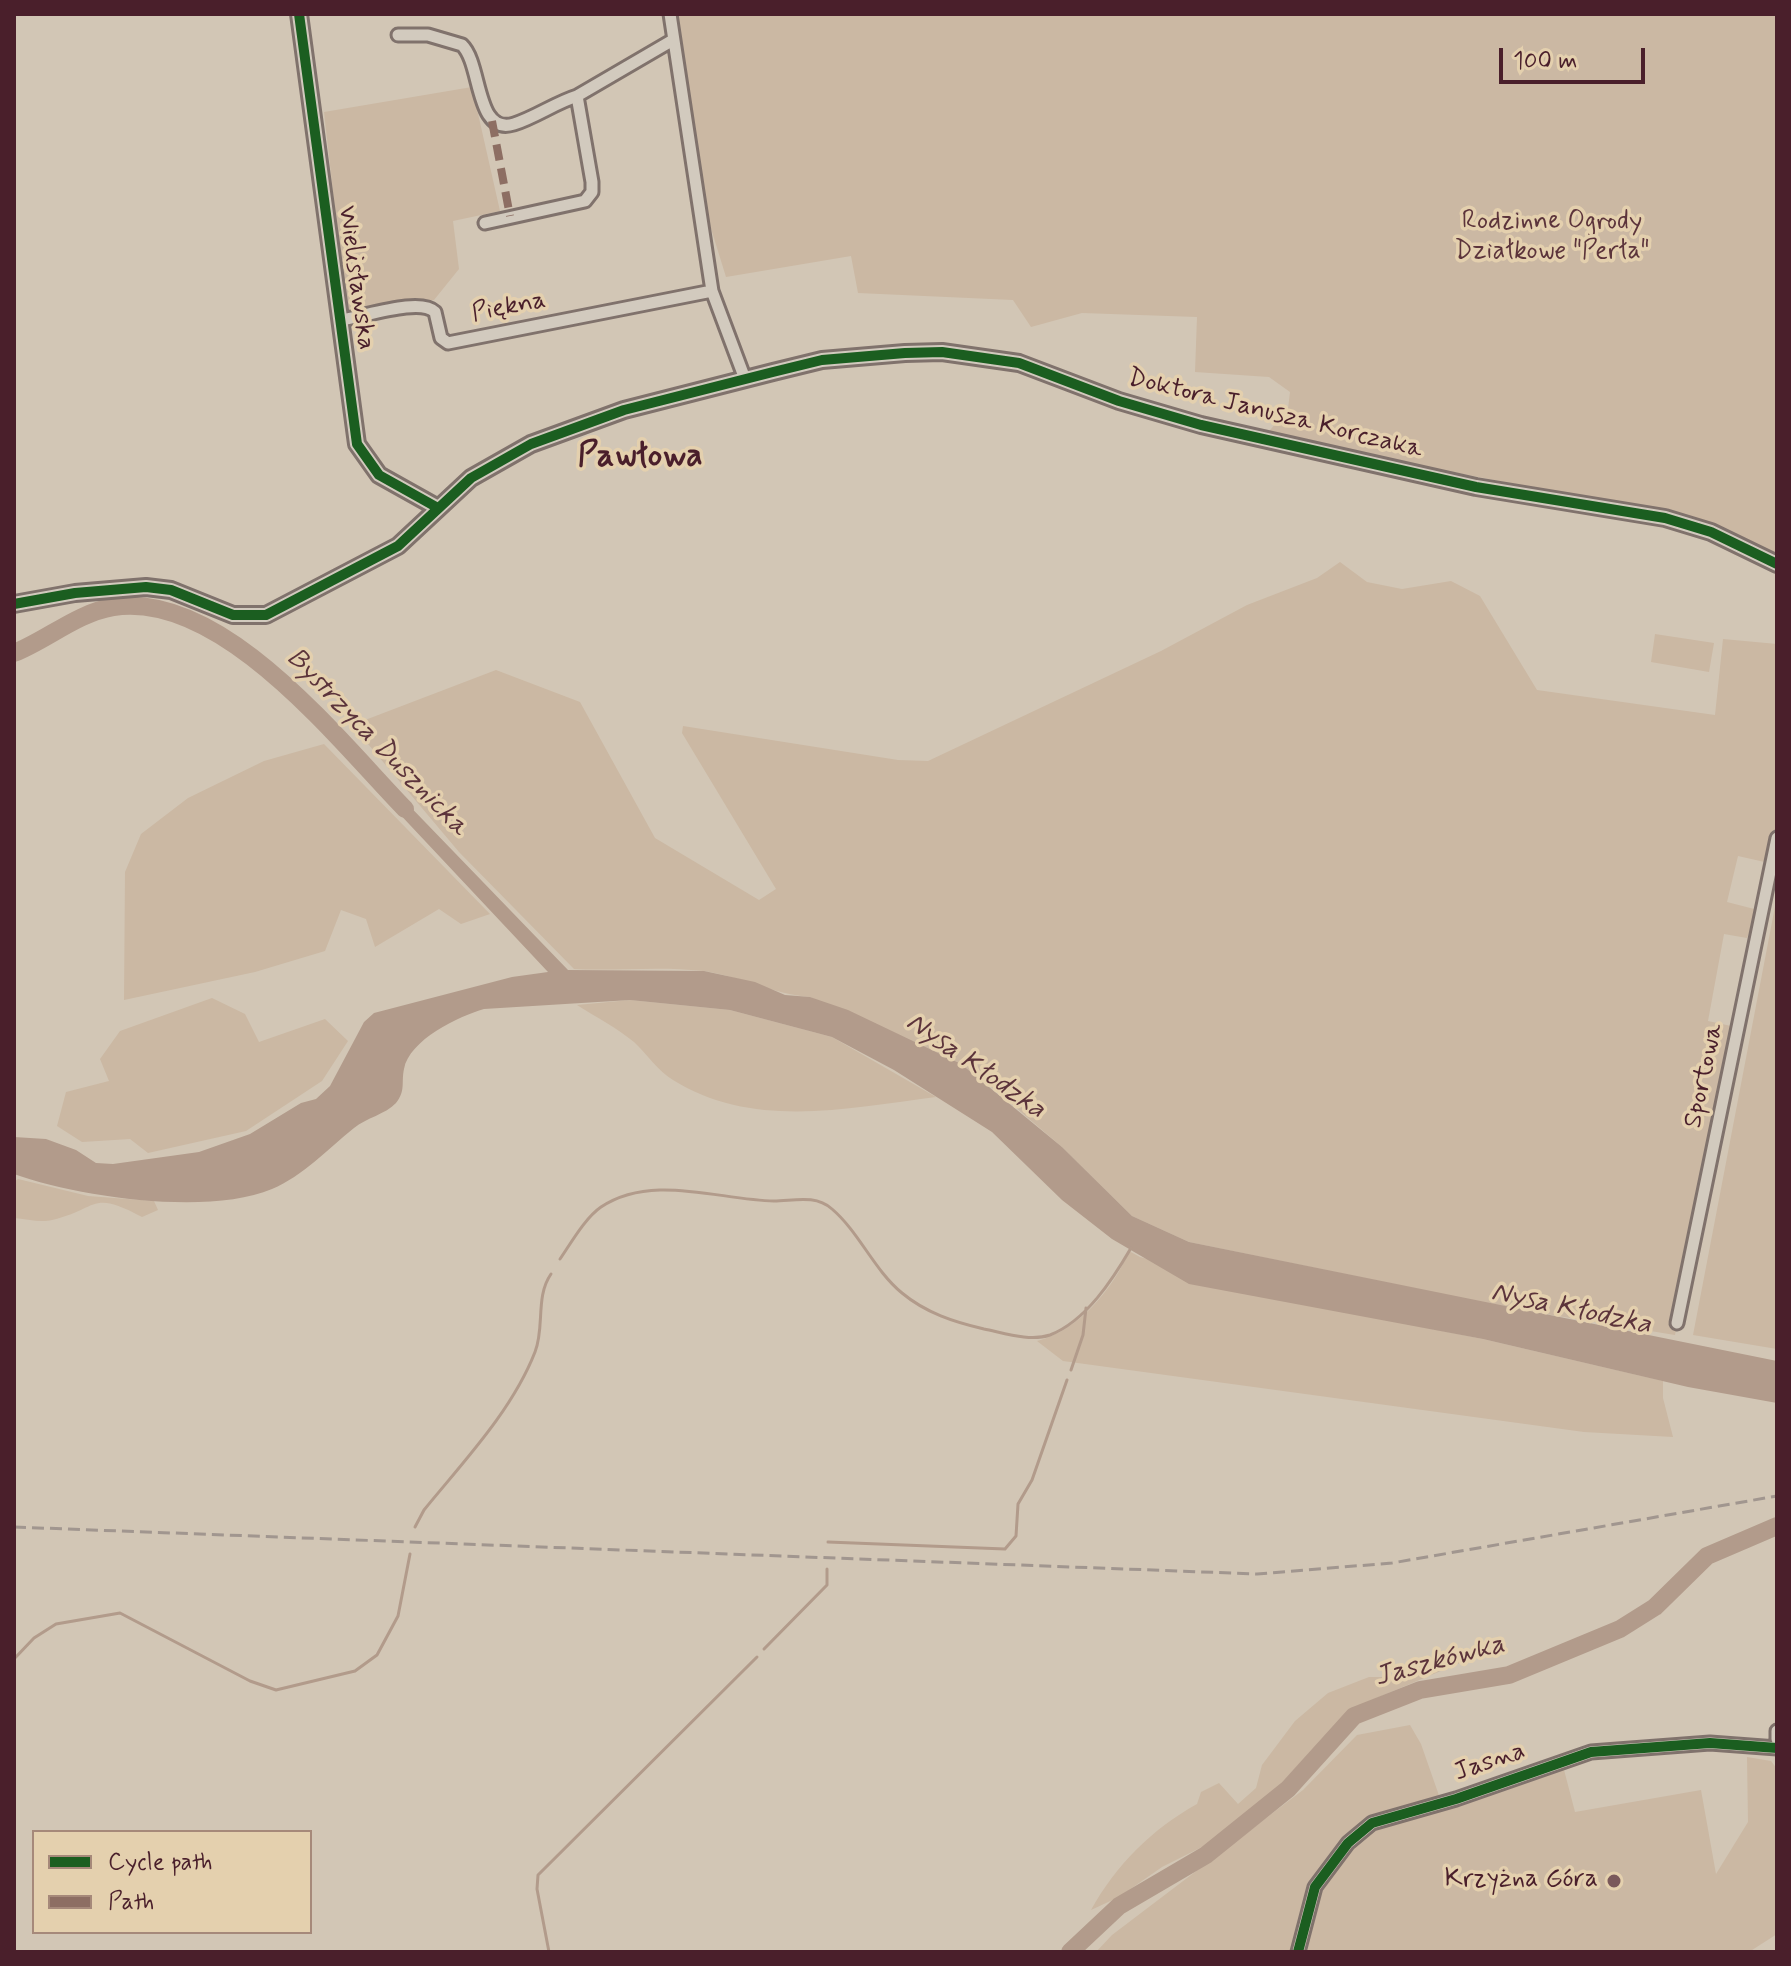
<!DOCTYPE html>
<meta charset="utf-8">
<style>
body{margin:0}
#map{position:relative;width:1791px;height:1966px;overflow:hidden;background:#d2c6b5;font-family:Mynerve,sans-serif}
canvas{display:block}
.frame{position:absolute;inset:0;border:16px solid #4a1f2b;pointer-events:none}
.legend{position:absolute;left:32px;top:1830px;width:280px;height:104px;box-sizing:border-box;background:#e4d0ae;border:2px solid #a6897a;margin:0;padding:10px 14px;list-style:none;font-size:24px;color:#4a1f2b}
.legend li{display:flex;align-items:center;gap:16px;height:40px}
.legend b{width:40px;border:2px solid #a6897a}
.scale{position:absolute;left:1499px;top:48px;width:146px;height:36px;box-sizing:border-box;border:4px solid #4a1f2b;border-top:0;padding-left:10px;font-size:24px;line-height:28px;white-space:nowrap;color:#4a1f2b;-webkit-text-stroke:6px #e4d0ae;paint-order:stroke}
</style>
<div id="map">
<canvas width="1791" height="1966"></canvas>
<div class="frame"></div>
<ul class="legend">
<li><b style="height:10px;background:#1b5e20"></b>Cycle path</li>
<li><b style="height:10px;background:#8d6e63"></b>Path</li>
</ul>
<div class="scale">100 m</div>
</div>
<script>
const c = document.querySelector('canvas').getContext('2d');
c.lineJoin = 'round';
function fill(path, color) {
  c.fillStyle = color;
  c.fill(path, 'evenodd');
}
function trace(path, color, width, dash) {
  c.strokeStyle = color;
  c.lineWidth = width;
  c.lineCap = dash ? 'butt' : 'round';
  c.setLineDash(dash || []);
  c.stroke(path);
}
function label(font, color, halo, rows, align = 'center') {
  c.font = font + ' Mynerve,sans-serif';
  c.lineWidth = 7;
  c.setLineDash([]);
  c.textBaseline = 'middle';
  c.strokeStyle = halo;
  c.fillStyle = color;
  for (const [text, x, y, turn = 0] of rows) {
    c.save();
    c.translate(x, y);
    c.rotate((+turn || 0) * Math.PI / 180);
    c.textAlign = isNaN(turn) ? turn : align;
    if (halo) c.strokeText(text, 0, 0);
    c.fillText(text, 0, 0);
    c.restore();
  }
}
fill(new Path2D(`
 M675,14h1102v544l-58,-32 -53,-13 -401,-77 23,-27 2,-17 -21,-15 -74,-5 2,-55 -115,-4 -51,14 -18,-27 -155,-7 -7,-37 -125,21 -17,-55z
 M472,87l28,124 -47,10 6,48 -25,31 -35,3 -52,13 -23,-204z
 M1340,562l27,20 35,7 49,-8 29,15 57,94 178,25 8,-76 54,5v179l-8,40 -31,-7 -11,46 31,8 -11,28 -23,-4 -16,87 23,5 -56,309 -160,-26 -326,-67 -57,-26 -70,-69 -75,-64 -177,-86c-37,-3 -70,-21 -107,-26 -43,-5 -86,0 -129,-2l-115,-117 -107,-127 144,-55 84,32 75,136 104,62 17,-11 -94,-156 1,-7 215,34 30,1 233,-110 86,-46 70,-27z
 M1655,634l59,9 -5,29 -58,-10z
 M324,744l166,170 -29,10 -22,-15 -64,38 -9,-28 -25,-9 -16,41 -70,21 -131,28 1,-128 16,-38 47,-36 76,-37z
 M1777,896v453l-84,-14z
 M212,998l33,16 14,28 66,-23 23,22 -26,40 -76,50 -98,22 -18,-14 -48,3 -25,-16 9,-34 43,-11 -9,-22 20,-28z
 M630,1000l100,10 102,27 104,60c-87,11 -183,33 -263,-17 -15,-9 -26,-26 -39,-38 -17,-14 -38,-25 -57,-37z
 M18,1179l70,17 66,5 4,9 -16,7c-52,-28 -43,-8 -90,3 -11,3 -26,-1 -38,-2v-36z
 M1129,1251l11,6 197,53 146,29 180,42v17l10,39 -89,-5 -521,-71 -26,-20c41,-10 77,-53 92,-90z
 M1464,1652l3,8 -100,42 -23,14 -78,84 -60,45 -44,22 -43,30 -28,13c25,-45 61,-81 106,-106l4,-12 18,-9 19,21 18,-16 6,-23 33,-44 33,-28 41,-16h32l37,-19z
 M1410,1725l11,19 22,63 120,-41 12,46 126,-22 15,84 32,-52 -1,-65 24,4 6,8v165l-28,18h-653l16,-17 191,-145 54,-55z`), '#cbb8a3');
fill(new Path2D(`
 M379,792h17l172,178 136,1 51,11 30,13 25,2 38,13 113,54 101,83 70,69 57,26 588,119v42l-89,-16 -205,-48 -294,-55 -77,-45 -50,-39 -70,-68 -98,-62 -62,-33 -102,-27 -100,-10 -146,9c-25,7 -75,31 -80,60 -3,14 2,21 -8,34 -10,11 -30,15 -42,25 -26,21 -51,48 -82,61 -64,27 -194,8 -258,-15v-37l32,2 30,11 20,13 17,1 86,-12 51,-18 51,-31 15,-4 14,-13 34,-64 10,-9 138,-36 36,-5z`), '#b29b8b');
trace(new Path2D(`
 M560,1259c11,-16 25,-41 41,-52 51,-34 118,-7 173,-6 19,0 41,-7 58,8 27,23 42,61 70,84 24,20 52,29 82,36 20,4 46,13 66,6 36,-14 63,-56 81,-87
 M1071,1370l12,-35 3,-27
 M415,1527l9,-17c39,-48 88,-99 111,-158 10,-25 0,-55 16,-78
 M828,1542l177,7 11,-13 2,-32 14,-24 35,-100
 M764,1649l63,-64v-16
 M14,1659l20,-21 22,-14 64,-11 130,68 26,9 79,-19 22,-16 21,-39 12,-62
 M549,1952l-12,-63 1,-14 219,-218`), '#b29b8b', 3);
trace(new Path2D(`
 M14,653c33,-13 63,-40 99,-46 109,-17 225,133 292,202
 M1070,1952l49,-46 87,-51 82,-66 66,-73 66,-26 89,-15 111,-46 35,-22 52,-51 70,-30`), '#b29b8b', 18);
const minor = new Path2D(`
 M670,14l42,277 33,88
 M398,35h30l34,10c20,19 13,91 52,79 22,-7 41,-21 63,-28
 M485,223l100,-22 7,-9v-10l-15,-86 96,-56
 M340,320c24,-3 80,-23 95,-8l6,26 7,5 264,-52
 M1677,1323l100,-485
 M1777,1731v8
 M1298,1952l17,-65 33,-44 24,-20 84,-24 135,-47 119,-9 67,5`);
const tertiary = new Path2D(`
 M299,14l58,430 22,31 59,33
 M14,604l61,-11 71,-6 25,3 62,25h33l132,-69 73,-68 60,-34 93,-34 149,-38 49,-12 83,-7 37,-1 77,11 100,38 82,24 275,62 189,31 46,14 66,32`);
trace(minor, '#80726c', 17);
trace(tertiary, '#80726c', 20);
trace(minor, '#d2cabe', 11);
trace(tertiary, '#d2cabe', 14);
trace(new Path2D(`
 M14,1527l1243,47 135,-11 385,-67`), '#a1968f', 3, [12, 6]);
trace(new Path2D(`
 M492,121l18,95`), '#8d6e63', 8, [16, 8]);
trace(new Path2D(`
 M299,14l58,430 22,31 59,33
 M14,604l61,-11 71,-6 25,3 62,25h33l132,-69 73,-68 60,-34 93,-34 149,-38 49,-12 83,-7 37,-1 77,11 100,38 82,24 275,62 189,31 46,14 66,32
 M1298,1952l17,-65 33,-44 24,-20 84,-24 135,-47 119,-9 67,5`), '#1b5e20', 10);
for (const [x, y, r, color] of [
 [1614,1881,8,"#7a595b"]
]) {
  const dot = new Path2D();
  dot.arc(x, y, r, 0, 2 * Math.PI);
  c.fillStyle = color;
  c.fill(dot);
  trace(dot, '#e4d0ae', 3);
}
label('26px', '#5c343b', '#e4d0ae', [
 ["Rodzinne Ogrody",1552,223],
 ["Działkowe \"Perła\"",1552,253]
]);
label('26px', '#4a1f2b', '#e4d0ae', [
 ["Wielisławska",355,278,82],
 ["Piękna",509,308,-11],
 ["Doktora Janusza Korczaka",1275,415,14],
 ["Sportowa",1705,1076,-78],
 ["Jasna",1490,1763,-19]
]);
label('26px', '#4a1f2b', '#e4d0ae', [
 ["Krzyżna Góra",1598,1881]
], 'right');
label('italic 28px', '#5c343b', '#e4d0ae', [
 ["Bystrzyca Dusznicka",376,743,46],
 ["Nysa Kłodzka",975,1067,35],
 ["Nysa Kłodzka",1571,1310,12],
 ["Jaszkówka",1440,1662,-15]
]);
label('bold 34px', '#4a1f2b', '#e4d0ae', [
 ["Pawłowa",640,458]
]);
</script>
